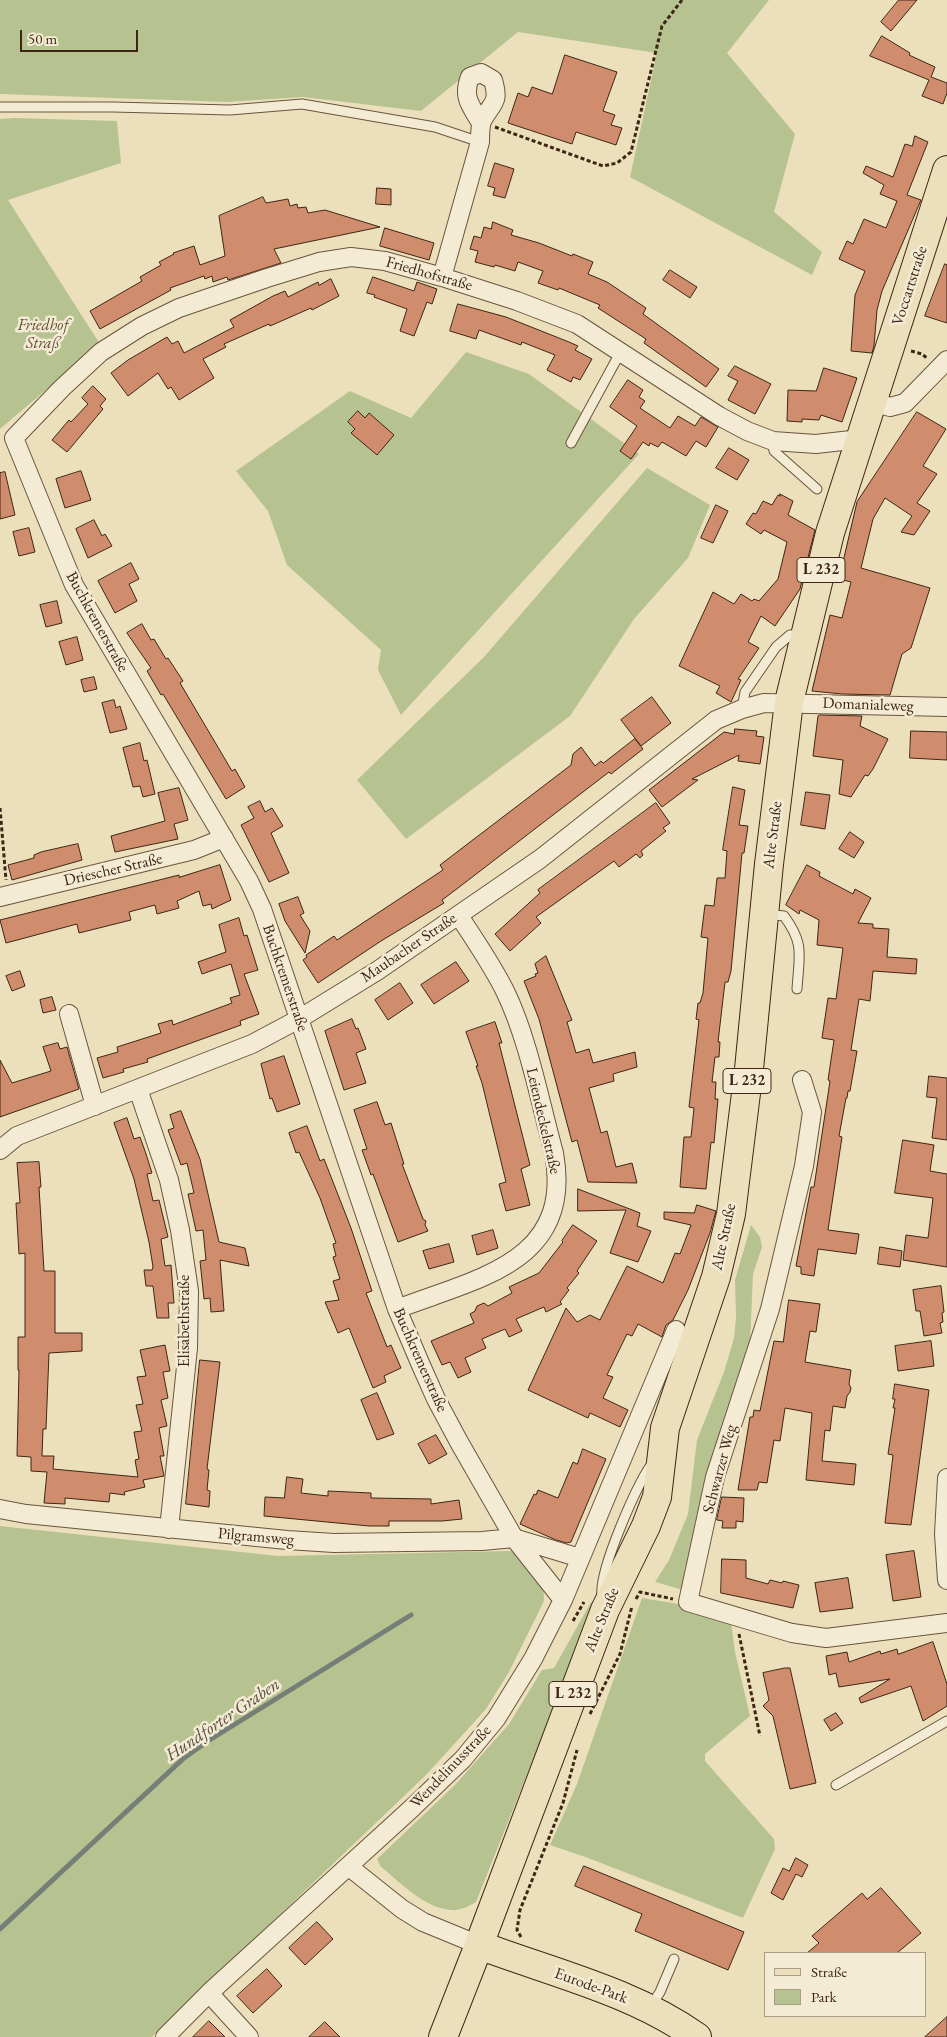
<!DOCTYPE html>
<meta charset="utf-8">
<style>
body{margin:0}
#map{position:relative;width:947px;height:2037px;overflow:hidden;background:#ece0bc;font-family:"EB Garamond",serif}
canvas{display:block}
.legend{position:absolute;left:764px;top:1952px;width:162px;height:65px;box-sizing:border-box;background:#f3ebd3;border:1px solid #ab9c87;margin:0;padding:6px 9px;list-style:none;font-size:15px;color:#3f2514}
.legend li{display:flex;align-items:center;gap:10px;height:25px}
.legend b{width:25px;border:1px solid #ab9c87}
.scale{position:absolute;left:20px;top:30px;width:118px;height:22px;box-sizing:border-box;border:2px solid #3f2514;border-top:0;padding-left:6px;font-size:15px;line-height:18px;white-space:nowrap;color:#3f2514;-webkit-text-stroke:4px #f3ebd3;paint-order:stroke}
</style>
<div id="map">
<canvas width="947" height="2037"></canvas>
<ul class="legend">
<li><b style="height:6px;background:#ece0bc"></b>Straße</li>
<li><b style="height:14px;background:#b7c291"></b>Park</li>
</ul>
<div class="scale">50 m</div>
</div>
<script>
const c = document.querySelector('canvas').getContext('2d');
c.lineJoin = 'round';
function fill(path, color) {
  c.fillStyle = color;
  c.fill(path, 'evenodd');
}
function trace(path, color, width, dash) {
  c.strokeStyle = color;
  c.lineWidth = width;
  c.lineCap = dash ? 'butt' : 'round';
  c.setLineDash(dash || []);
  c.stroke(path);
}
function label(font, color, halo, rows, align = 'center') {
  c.font = font + ' "EB Garamond",serif';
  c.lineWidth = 5;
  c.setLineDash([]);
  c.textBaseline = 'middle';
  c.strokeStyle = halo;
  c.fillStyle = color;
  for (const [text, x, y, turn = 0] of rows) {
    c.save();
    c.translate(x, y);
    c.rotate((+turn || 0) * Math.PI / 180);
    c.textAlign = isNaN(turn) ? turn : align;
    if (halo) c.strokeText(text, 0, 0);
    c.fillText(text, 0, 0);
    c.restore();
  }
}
fill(new Path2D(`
 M0,0h769l-42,53 68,81 -21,78 48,40 -10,23 -182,-98 27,-124 -139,-21 -97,79 -118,-14 -76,5 -227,-8z
 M14,118l103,3 4,42 -113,37 92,144 -100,85v-310z
 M466,352l63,22 110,80 -238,261 -23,-45 3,-20 -94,-85 -19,-54 -32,-40 114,-80 61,27z
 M647,468l63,37 -22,53 -54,61 -64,97 -164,123 -49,-59 127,-123z
 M751,1225l9,12 2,10 -9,27 -3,71 -67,245 -28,-8 14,-22 19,-46 9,-74 27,-68 10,-34 2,-20 -1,-38z
 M0,1526l278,30 233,-5 10,5 22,25 1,20 -35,71 -23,37 -59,65 -275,263h-152z
 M642,1598l37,6 52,18 4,30 15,64 -45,38v7l69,78 1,10 -32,69 -155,-60 -38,-13 27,-61z
 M591,1602h5l-120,300c-7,4 -16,9 -25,8 -27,-2 -50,-27 -70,-43l-4,-8 78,-74 54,-61 33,-54 12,-2z`), '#b7c291');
trace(new Path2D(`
 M0,1929l184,-171 24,-17 203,-126`), '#767f77', 5);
const building = new Path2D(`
 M899,0h18l-26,31 -10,-9z
 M882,36l28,17 -1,2 26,12 -4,10 16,6v10l-4,11 -21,-8 7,-16 -59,-24z
 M565,55l52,17 -14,39 12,4 -4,10 11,3 -6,17 -40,-13 -4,12 -64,-21 10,-30 10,4 4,-10 20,7z
 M915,136l13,6 -21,53 14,5 -39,91 -5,19 -3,36 -2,7 -21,-2 4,-56 10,-24 -26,-12 8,-18 6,3 11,-25 22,9 11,-27 -17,-7 4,-9 -21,-12 3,-7 27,11 12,-33 7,2z
 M495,163l19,6 -9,29 -12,-3 2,-7 -7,-2z
 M377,188l14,1v16l-15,-1z
 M263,197l3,6 22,-4 2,7 7,-2 1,4 8,-1 2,6 17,-3 55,17 -106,22 7,14 -53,17 -1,-3 -14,5 -1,-6 -7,3 -1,-3 -34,12 1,2 -71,39 -10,-18 52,-30 -2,-4 21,-12 -2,-3 15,-8 -1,-1 21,-7 6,19 25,-9 -6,-40z
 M493,222l20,8 -2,5 28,8 33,13 1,-2 20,8 -5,12 19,8 39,26 -3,6 76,55 -13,18 -62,-44 2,-4 -48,-31 2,-3 -41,-17 -1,2 -20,-7 5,-12 -25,-9 -3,9 -20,-6 -1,2 -19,-5 3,-11 -8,-2 4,-13 7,2 3,-11 7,2z
 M385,228l49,15 -5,17 -49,-14z
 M945,264l2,1v58l-22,-7z
 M670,270l27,17 -7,11 -27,-18z
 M373,277l41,14 3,-9 20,7 -5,15 -5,-2 -13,34 -14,-5 7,-22 -33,-12 1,-2 -8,-2z
 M331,279l8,17 -27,14 -1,-2 -41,18 -1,-2 -45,20 2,3 -23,12 11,19 -35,22 -8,-13 -3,2 -10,-16 -30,23 -17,-23 17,-13 39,-23 5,7 6,-3 6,12 50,-26 -4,-7 43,-24 12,-5 3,6 30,-15 1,3z
 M458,304l48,13 63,25 9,4 -3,4 17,9 -12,21 -7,-3 -2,5 -24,-12 8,-15 -33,-13 -1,3 -42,-15 -3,9 -26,-8z
 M735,366l36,18 -16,30 -27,-14 10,-19 -10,-5z
 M824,368l33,10 -15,44 -21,-7 -2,5 -17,-1v3l-15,-1 1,-31 28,1z
 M628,380l15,10 -4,7 6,4 -5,7 30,20 8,-12 17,10 6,-9 17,10 -12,20 -10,-6 -10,15 -24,-14 -4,5 -8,-4 -1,3 -6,-4 -12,17 -11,-8 17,-25 -27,-19z
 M93,386l13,13 -6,7 3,3 -36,43 -15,-12 17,-20 2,2 17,-18 -6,-6z
 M358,411l7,7 4,-5 25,22 -17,20 -26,-22 4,-4 -7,-7z
 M917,412l29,17 -23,37 14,8 -20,29 13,8 -16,24 -13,-3 11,-16 -27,-18 -12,21 -12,49 69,20 -19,60 -9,6 -12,41 -48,-1 -30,-3 18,-76 12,3 9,-36 -12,-3 18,-77z
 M729,448l20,12 -12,20 -21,-12z
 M81,471l10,29 -26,8 -9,-29z
 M5,472l10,43 -15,4v-46z
 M780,494l13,7 -5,14 27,15 -15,59 -25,37 -14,-10 -13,26 11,6 -21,31 3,1 -10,22 -15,-9 4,-7 -41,-20 34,-74 21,12 7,-10 11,7 2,-2 5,2 19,-22 9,-37 -23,-12 -3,4 -15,-10 7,-11 3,1 7,-13 9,4 6,-10 2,1z
 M716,505l12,6 -15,32 -12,-5z
 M94,520l8,16 3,-2 7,12 -24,12 -12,-29z
 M29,528l6,24 -16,4 -6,-24z
 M131,563l8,16 -10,5 8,17 -22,12 -17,-32z
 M57,601l5,22 -16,4 -6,-22z
 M142,624l9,16 3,-1 12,20 2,-1 15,23 -3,2 52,88 3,-2 10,18 -19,12 -63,-105 -2,1 -14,-24 4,-3 -24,-35z
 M77,637l6,23 -17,5 -7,-23z
 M94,677l3,12 -13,3 -3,-12z
 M652,697l19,26 -30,23 -20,-26z
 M114,700l2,8 4,-2 7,23 -17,4 -8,-30z
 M820,715l42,1 -2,10 28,13 -15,30 -5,7 -3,-1 -14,22 -12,-3 4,-34 -30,-4 5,-40z
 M735,729l22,2 -1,5 8,1 -4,27 -22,-3 1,-6 -47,24 6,1 -36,27 -13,-17 75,-58 10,2z
 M911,731l36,1v28l-37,-2z
 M635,739l8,10 -32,25 -2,-2 -151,116 -16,12 2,3 -63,38 -63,42 -15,-23 4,-3 -1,-2 28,-19 3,4 106,-70 -3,-5 131,-100 2,-11 8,-7 14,19 6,-5 2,2z
 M140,743l4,18 3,-1 8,34 -12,3 -3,-11 -7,1 -10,-39z
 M733,787l12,3 -6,35 9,1 -4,27h-2l-11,118 -3,11h-3l-7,60h2l-1,15h-4l-3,25h4l-1,17h3l-4,44 -3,-1 -5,47 -26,-2 4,-50h7l3,-29 -5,-1 10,-87 -3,-1 2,-16h2l3,-10 5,-55 -7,-1 4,-32 9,1 3,-28h8l2,-27 -4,-1z
 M179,788l9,32 -14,4 4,15 -63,13 -4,-16 54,-15 -7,-28z
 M806,792l24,3 -5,34 -24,-4z
 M260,801l5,11 7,-4 11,18 -12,7 18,40 -20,9 -28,-57 13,-7 -6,-11z
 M656,803l14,20 -7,5 3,3 -25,20 2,4 -3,3 -4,-4 -17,13 -5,-6 -78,56 5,6 -31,28 -15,-17 45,-41 -2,-3z
 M850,832l14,10 -10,16 -15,-9z
 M78,844l4,16 -70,20 -4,-15 26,-7v-3l7,-3z
 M220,865l11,35 -19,9 -1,-5 -8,2 -4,-15 -22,10 2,7 -22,6 -2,-9 -26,7 2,8 -52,13 -2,-9 -71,19 -6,-23 179,-45v2z
 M807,865l13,7 -1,4 34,18 2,-5 16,9 -13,25 15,1v4l16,1 -2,28 30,2 -1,15 -43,-3 -3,30 -11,-2 -8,51 6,1 -7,40h-2l-1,7h-1l-7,38 3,1 -14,93 31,4 -3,20 -38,-5 -4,27 -13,-2v-7l-5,-1 15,-79h3l16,-106 -2,-1 6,-40 -12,-2 6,-40 8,1 7,-51 -26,-3 2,-25 -19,-10 -1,4 -13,-9z
 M298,897l6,16 -4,2 10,16 -5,22 -20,-32 -6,-17z
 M239,918l5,18 3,-1 11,35 -14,4 15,40 -19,7 1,4 -94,34 1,3 -25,7 1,3 -21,6 -6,-20 21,-6 -1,-5 44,-14 -3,-9 14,-4 1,5 59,-22 -2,-5 10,-3 -9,-31 -29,10 -4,-12 28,-10 -7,-27z
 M546,956l26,64 -5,2 9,31 13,-4 4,14 42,-11 2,15 -24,7 1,7 -25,7 12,45 6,-2 9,36 16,-4 5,20 -49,-1 -11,-42 -5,2 -33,-123 -15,-38 12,-5 -1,-2 3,-1 -3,-9z
 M456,962l13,19 -35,23 -13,-19z
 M20,971l5,15 -13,5 -6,-15z
 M400,983l13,20 -25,17 -13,-20z
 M52,997l4,13 -13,3 -3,-13z
 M352,1019l4,10 2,-1 8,21 -10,4 10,30 -22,7 -19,-59z
 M495,1022l7,21h-3l31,122 -9,4 9,36 -24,6 -7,-27 7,-2 -24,-99 -6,-17h2l-12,-34z
 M58,1043l2,6 7,-2 12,42 -79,28v-57l12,23 39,-12 -8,-24z
 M284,1056l16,48 -23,8 -5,-14 -2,1 -9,-35z
 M929,1076l18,2v62l-15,-2 5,-40 -10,-1z
 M377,1102l8,23 6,-2 13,41h-2l21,55 3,2 -1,4 3,6 -30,11 -25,-68 -2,1 -9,-25 5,-1 -13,-39z
 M181,1111l19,48 19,83 26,6 4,18 -29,-6 4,51 -13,1 -1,-14 -6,1 -4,-38 6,-1 -3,-30 -7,1 -8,-37 6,-1 -7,-30 -6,2 -13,-35 6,-2 -4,-13z
 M127,1118l7,21 6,-2 6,17 6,19 -5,1 6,27 6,-1 9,37 -7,2 4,27 6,-1 3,38h-6l1,15h-12l-4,-32h-7l-2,-16h8l1,-3 -4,-25 -15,-63 -20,-56z
 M307,1126l13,35 4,-2 27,69 21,63 -6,2 21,54 4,-2 10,23 -17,8 2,6 -13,6 -24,-60 -11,5 -13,-31 14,-2 -6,-19 7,-2 -7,-22 3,-1 -3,-12 3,-1 -16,-45 -21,-46 -3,1 -7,-20z
 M903,1140l31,5 -4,26 17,3v93l-44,-7 3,-25 22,3 5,-40 -38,-5z
 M39,1162l2,25h-2l5,84h11v62h27v18l-33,2 -3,76h-3l-1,27h12l-1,13 85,8 -3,-17 4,-1 -5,-27 8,-1 -6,-26 7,-1 -6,-27 9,-1 -6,-26 25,-5 5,26 -7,1 5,26 -7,2 6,26 -8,2 5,28h-4l4,20 -21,4 2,7 -21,5 1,3 -15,-2 -1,9 -44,-4v6l-21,-1 3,-31 -16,-1v-14l-14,-1 2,-86h-1v-33h7v-84l-6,1 -3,-51h4l-3,-40z
 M578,1189l62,24 -3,13 14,5 -13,31 -28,-9 16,-43 -48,1z
 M697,1205l19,6 -6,22 -22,57 -15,30 -7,5 -4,12 -24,-13 -6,12 -5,-2 -20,41 6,2 -10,21 25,12 -8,17 -30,-14 -2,5 -60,-28 38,-82 11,14 13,-7 10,5 27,-54 36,17 12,-30 5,1 11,-29 -27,-6v-7l30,1z
 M573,1225l24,16 -20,30 2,2 -12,15 2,2 -9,12 2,2 -16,8 -2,-5 -28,12 6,12 -13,6 -4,-8 -23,10 4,9 -21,10 6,14 -13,6 -8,-16 -8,3 -11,-24 43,-18 -4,-9 5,-3 2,-5 7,-3 4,3 24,-13 -3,-6 30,-14 24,-31 -1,-1z
 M493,1230l5,18 -21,7 -5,-19z
 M449,1244l5,18 -25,7 -6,-18z
 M880,1247l22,4 -2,16 -22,-3z
 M941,1286l3,26 -2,1 1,9 -3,1 2,10 -18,3 -4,-25h-4l-3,-21z
 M789,1300l31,4 -4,28 -6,-1 -5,31 46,8 -2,14 2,4 -1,4 -3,4 -2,12 -12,-2 -3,25 -5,-1 -3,31 34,3 -2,21 -48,-5 6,-67 -27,-5 -5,33 -6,-1 -7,43 -8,-1 -2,8h-19l12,-73h3l1,-7 6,1 14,-70 9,1z
 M931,1341l3,25 -36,5 -3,-25z
 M200,1360l20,2 -13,107 2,1 -2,20 3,1 -1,16 -23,-3z
 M895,1384l34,6 -18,135 -26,-2 8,-68 -5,-1 7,-46h-2l2,-9h-2z
 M377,1393l17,41 -17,6 -16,-40z
 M436,1435l11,19 -18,10 -11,-20z
 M583,1449l23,10 -35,83 -4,1 -11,-3 -36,-16 14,-30 2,1 2,-5 20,8 15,-36 4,2z
 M287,1477l16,2 -2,14 27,3v-5l43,2v5l60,1v5l28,-4 3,19 -20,2h-53v5h-20l-105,-10 1,-19 19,1z
 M722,1497l22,1 -1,24 -7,-1v7h-14l1,-7 -6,-1z
 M914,1551l7,46 -28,4 -7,-46z
 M722,1559l24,1v18l22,6 2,-4 12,3 1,-2 16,4 -6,23 -72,-15z
 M848,1578l5,30 -33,4 -5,-29z
 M933,1642l14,42v22l-24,15 -12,-35 -50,17 -2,-5 31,-19 -51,8 -3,-14 -7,2 -3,-19 21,-4 2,10 31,-11 1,3 16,-5 1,5z
 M785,1668h5l26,115 -26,6 -17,-73 -10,-10 6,-6 -6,-27z
 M836,1713l7,10 -12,8 -7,-11z
 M796,1858l12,7 -6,12 -6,-3 -13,26 -12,-7 12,-25 6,3z
 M584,1866l160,66 -16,38 -93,-39 7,-17 -67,-28z
 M881,1888l40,45 -24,20h-90l12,-10 -7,-7 28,-24 22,-19 5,6z
 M317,1922l16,17 -28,26 -16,-17z
 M267,1969l15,17 -29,27 -16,-17z
 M947,2017v20h-22z
 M209,2021l16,16h-32z
 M325,2022l15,15h-31z`);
fill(building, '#cf8d6d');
trace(building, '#3f2514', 1);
const service = new Path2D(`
 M0,107h113l117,3 72,-6 133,23 45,15
 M773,441l1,10 43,38
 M571,443l49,-90
 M742,709l3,-17 31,-45 14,-12 13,-1
 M766,914l18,2c21,28 15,40 13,73
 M602,1597c-4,-25 34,-110 49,-132
 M836,1785l111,-64
 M651,2006l9,-14 14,-33`);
const minor = new Path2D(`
 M442,277l38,-135c0,-7 0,-15 2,-21 10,-19 18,-17 11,-41l-12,-7 -11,4c-8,20 1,29 11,46
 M873,402l17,5 15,-4 42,-43
 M14,438l60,147 175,296 13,28 135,400 23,54 16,36 23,43 55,96 49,62
 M14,438l48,-50 39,-36 41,-26 37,-18 88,-30 52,-16 32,-5 34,4 57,16 75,24 60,23 142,92 28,15 26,10 43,3 44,-5
 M0,897l194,-47 30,-12
 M69,1014l26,92
 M802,1080l10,32 -8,54 -34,143 -55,168 -27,125 104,31 34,5 121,-15
 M138,1089l31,91 11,50 9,61 -1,57 -19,181
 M0,1150l17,-14 235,-92 47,-25 78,-48 163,-112 176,-139 26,-11 22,-6 183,4
 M397,1309c80,-31 177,-46 157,-156 -14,-51 -26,-115 -49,-162 -13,-26 -30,-51 -46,-75
 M947,1478l-3,56 3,46
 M0,1509l26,5 261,26 47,3 148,-2 32,-3 66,20
 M348,1866l54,43 21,13 56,23
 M209,1993l40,44
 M165,2037l44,-44 202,-184 52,-50 33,-40 37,-60 30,-59 113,-270`);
const primary = new Path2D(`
 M479,1945c74,28 153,46 218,92
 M443,2037l36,-92 126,-335 41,-84 11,-29 8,-69 51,-151 15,-63 18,-145 20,-205 20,-162 41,-169 117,-363`);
trace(service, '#6a543e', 11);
trace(minor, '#6a543e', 20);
trace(primary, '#3f2514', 30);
trace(new Path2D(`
 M495,127l108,39 14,-3 14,-11 31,-126 20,-26
 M911,351l11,3 6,5
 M0,808l6,72
 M636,1599l4,-7 33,7
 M573,1621l11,-19
 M739,1634l21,102
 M590,1714l30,-60 12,-48
 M521,1937l-4,-7 3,-20 43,-107 14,-53`), '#3f2514', 3, [4, 2.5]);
trace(service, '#f3ebd3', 9);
trace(minor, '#f3ebd3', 18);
trace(primary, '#ece0bc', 28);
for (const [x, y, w] of [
 [821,570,48],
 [747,1081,48],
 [573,1694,48]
]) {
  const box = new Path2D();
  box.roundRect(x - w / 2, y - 12.5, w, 25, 4);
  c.fillStyle = '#f3ebd3';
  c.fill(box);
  trace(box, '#3f2514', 1);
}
label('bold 15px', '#3f2514', null, [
 ["L 232",821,570],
 ["L 232",747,1081],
 ["L 232",573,1694]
]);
label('16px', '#3f2514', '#f3ebd3', [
 ["Friedhofstraße",429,274,16],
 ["Voccartstraße",910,286,-72],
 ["Buchkremerstraße",97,622,61],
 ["Domanialeweg",868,705,2],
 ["Alte Straße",773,835,-83],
 ["Driescher Straße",113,870,-13],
 ["Maubacher Straße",409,948,-34],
 ["Buchkremerstraße",285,978,71],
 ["Leiendeckelstraße",543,1121,77],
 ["Alte Straße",724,1237,-78],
 ["Elisabethstraße",185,1321,-90],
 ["Buchkremerstraße",420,1360,66],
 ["Schwarzer Weg",720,1469,-75],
 ["Pilgramsweg",256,1537,5],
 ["Alte Straße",602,1620,-68],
 ["Wendelinusstraße",451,1767,-46],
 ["Eurode-Park",591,1986,20]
]);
label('italic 16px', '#5d4c33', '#f3ebd3', [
 ["Friedhof",43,326],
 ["Straß",43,344]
]);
label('italic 18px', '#564a3d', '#f3ebd3', [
 ["Hundforter Graben",223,1720,-34]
]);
</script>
